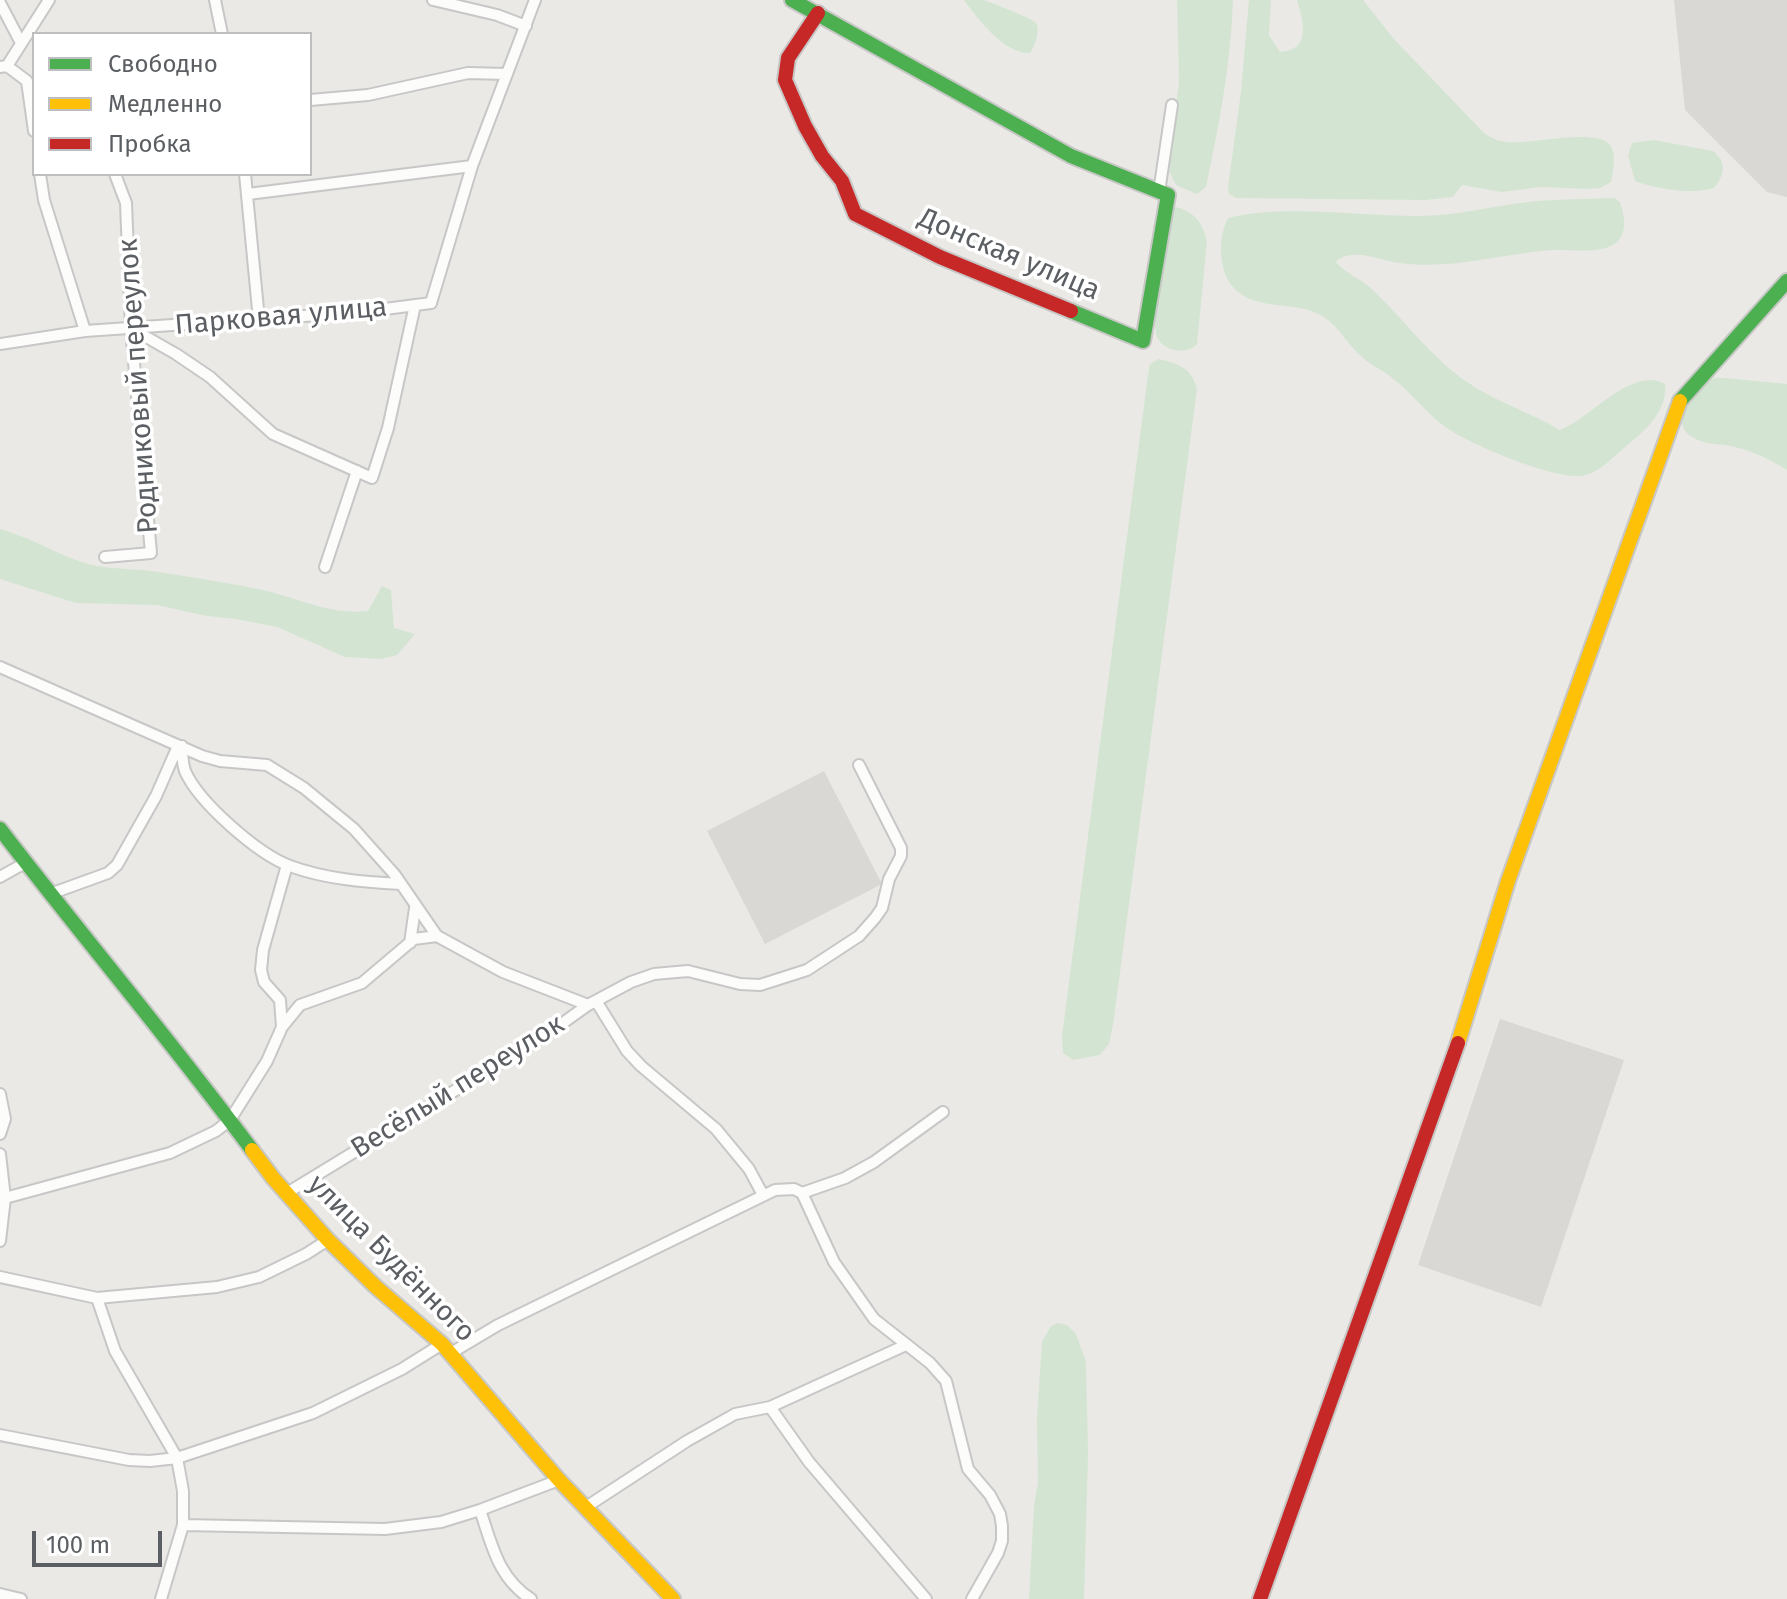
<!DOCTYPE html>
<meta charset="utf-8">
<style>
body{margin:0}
#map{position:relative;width:1787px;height:1599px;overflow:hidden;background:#eae9e5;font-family:"Fira Sans",sans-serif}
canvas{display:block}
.legend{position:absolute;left:32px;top:32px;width:280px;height:144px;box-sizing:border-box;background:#fff;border:2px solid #bdbfc0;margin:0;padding:10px 14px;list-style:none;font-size:24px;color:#5b5e62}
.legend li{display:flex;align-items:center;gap:16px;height:40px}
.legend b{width:40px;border:2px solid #bdbfc0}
.scale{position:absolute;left:32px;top:1531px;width:130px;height:36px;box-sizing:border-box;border:4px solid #5b5e62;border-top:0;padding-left:10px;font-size:24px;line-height:28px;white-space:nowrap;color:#5b5e62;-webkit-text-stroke:6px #fff;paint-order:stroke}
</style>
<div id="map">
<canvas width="1787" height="1599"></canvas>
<ul class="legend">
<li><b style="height:10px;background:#4caf50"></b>Свободно</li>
<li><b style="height:10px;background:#ffc107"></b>Медленно</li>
<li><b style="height:10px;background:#c62828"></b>Пробка</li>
</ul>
<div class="scale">100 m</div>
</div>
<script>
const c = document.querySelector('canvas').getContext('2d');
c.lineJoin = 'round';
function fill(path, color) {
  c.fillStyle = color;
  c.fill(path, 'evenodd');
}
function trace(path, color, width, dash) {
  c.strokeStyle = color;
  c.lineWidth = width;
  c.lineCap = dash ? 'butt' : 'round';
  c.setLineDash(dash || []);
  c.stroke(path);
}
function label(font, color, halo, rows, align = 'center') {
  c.font = font + ' "Fira Sans",sans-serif';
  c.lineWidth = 7;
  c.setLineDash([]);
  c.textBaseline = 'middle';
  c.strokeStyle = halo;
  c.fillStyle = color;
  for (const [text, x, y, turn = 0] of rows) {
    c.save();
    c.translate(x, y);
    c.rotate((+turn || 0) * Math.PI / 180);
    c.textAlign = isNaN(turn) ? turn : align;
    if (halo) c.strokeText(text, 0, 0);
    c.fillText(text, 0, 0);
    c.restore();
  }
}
fill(new Path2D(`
 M1674,0h113v197l-20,-5 -82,-82z
 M824,771l58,113 -117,60 -58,-113z
 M1500,1019l124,41 -83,247 -123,-42z`), '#dad8d5');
fill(new Path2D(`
 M964,0c6,0 14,0 19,0 6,1 52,20 53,23 5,8 -2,24 -6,30 -26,1 -52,-34 -66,-53z
 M1177,0h56c-2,64 -14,125 -27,187l-9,7 -21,-9 -8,-16 11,-87z
 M1249,0h22l-2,35 11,17c31,-2 24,-29 17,-52h66l30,38 91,95c7,5 14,8 23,9 21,3 90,-15 103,3 7,10 3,27 1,37l-11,6 -12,1 -47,-2 -39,5 -40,-7 -9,12 -28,3 -189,-2 -7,-4 -1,-7 13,-95z
 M1654,140l59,11c14,11 12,24 1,37 -22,7 -58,1 -79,-7l-7,-26 4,-12z
 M1614,198l6,4c4,12 8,30 -3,40 -14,13 -47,7 -65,8 -50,4 -102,20 -152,13 -19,-2 -49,-17 -64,-1 8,11 26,17 38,29 31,30 57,66 93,91 29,20 63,30 93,48 29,-10 72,-65 105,-46 3,27 -20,47 -40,63 -12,10 -24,24 -39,28 -26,8 -120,-32 -142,-49 -19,-14 -34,-35 -53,-49 -10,-8 -21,-12 -30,-21 -14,-12 -22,-29 -37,-39 -28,-18 -68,-4 -91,-30 -15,-17 -15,-50 -5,-69 54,-14 134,-2 190,-2 38,0 73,-10 110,-14 28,-3 58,-3 86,-4z
 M1172,206c21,5 30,14 35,35l-10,103c-10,12 -34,7 -40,-7 -1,-2 -2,-13 -2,-14z
 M1159,359c20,5 33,9 38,30l-84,636 -4,19 -9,11 -27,5 -10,-7 -1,-17 86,-661 2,-11z
 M1724,378l63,6v86c-16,-10 -34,-19 -52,-23 -14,-4 -29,-1 -43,-10 -24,-15 -2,-52 20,-58 4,-2 8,-1 12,-1z
 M0,529c34,9 63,30 97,37 18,3 37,3 55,5 38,6 78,12 115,20 35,9 65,24 101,20l14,-25 9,4 3,38 21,6 -18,21 -16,4 -36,-2 -68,-30 -41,-8 -29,-3 -50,-11 -81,-2 -76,-24z
 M1058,1323l9,2 9,9 10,28 2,92 -4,145h-55l5,-93 4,-23 -1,-64 5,-77 9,-16z`), '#d3e5d2');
const street = new Path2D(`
 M215,0l7,34
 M433,0l64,15 29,11
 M0,3l21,40
 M7,66l20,15 7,50
 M0,67l7,-1 42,-66
 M310,100l58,-5 100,-22 39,1
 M40,174l4,26 41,131
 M245,174l14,146
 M1159,192l13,-87
 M248,194l224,-28
 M134,330l42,24 34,23 63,57 99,44 16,-50 27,-123
 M0,344l85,-13 277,-19 69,-9 41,-137 63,-166
 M105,557l46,-4 -20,-224 -5,-126 -11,-29
 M325,567l32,-96
 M0,667l202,89 18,5 47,4 37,23 50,41 41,46 42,61 66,36 85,33
 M182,746c0,9 0,16 3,25 14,32 73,83 105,95 35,13 74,16 111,18
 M0,877l25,-14
 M50,894l58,-21 9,-8 39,-69 22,-50
 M410,943l5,-35
 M596,1001l31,50 14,15 75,63 33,40 14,26
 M282,1027l-2,-27 -16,-18 -3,-12 2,-20 24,-85
 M0,1094l5,25 -5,15
 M0,1154l5,44 -5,43
 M287,1193l259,-158 42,-30 43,-23 23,-8 34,-3 52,13 20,1 47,-15 52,-34 16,-18 7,-10 7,-29 12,-23v-8l-42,-83
 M802,1193l32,69 40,57 56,44 16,18 22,88 22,26 10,19 2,12v15l-4,12 -26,46
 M0,1196l5,2 165,-45 46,-22 14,-11 37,-59 15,-34 18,-22 62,-22 52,-44 23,-3
 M0,1277l97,21 120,-11 42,-10 47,-23 22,-14
 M97,1298l18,53 62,107 6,33v34l-22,74
 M451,1353l47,-28 277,-135 19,-1 8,4 43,-15 29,-16 69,-50
 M770,1407l39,55 117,137
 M0,1435l129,25 21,1 27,-3 136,-45 89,-44 40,-25
 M586,1507l101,-66 48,-27 35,-7 136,-62
 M480,1510c12,35 18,68 51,89
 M183,1525l202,4 56,-7 39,-12 79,-30
 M0,1594l21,5`);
const fast = new Path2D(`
 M792,0l279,156 97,39 -25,146 -72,-30
 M1680,401l107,-120
 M0,829c83,108 171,212 252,321`);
const slow = new Path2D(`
 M1458,1043l50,-162 172,-480
 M252,1150l21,28 55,62 48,47 66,57 117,136 114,119`);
const jam = new Path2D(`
 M818,13l-30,45 -3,22 20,46 17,30 20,25 13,33 85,43 131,54
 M1260,1599l198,-556`);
trace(street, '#c7c7c7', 14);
trace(fast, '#c7c7c6', 18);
trace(slow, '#c7c7c6', 18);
trace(jam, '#c7c7c6', 18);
trace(street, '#fcfcfb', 10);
trace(fast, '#4caf50', 14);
trace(slow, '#ffc107', 14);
trace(jam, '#c62828', 14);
label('28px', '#5b5e62', '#fff', [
 ["Донская улица",1009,255,23],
 ["Парковая улица",281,317,-5],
 ["Родниковый переулок",139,386,-94],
 ["Весёлый переулок",458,1087,-32],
 ["улица Будённого",391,1259,45]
]);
</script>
